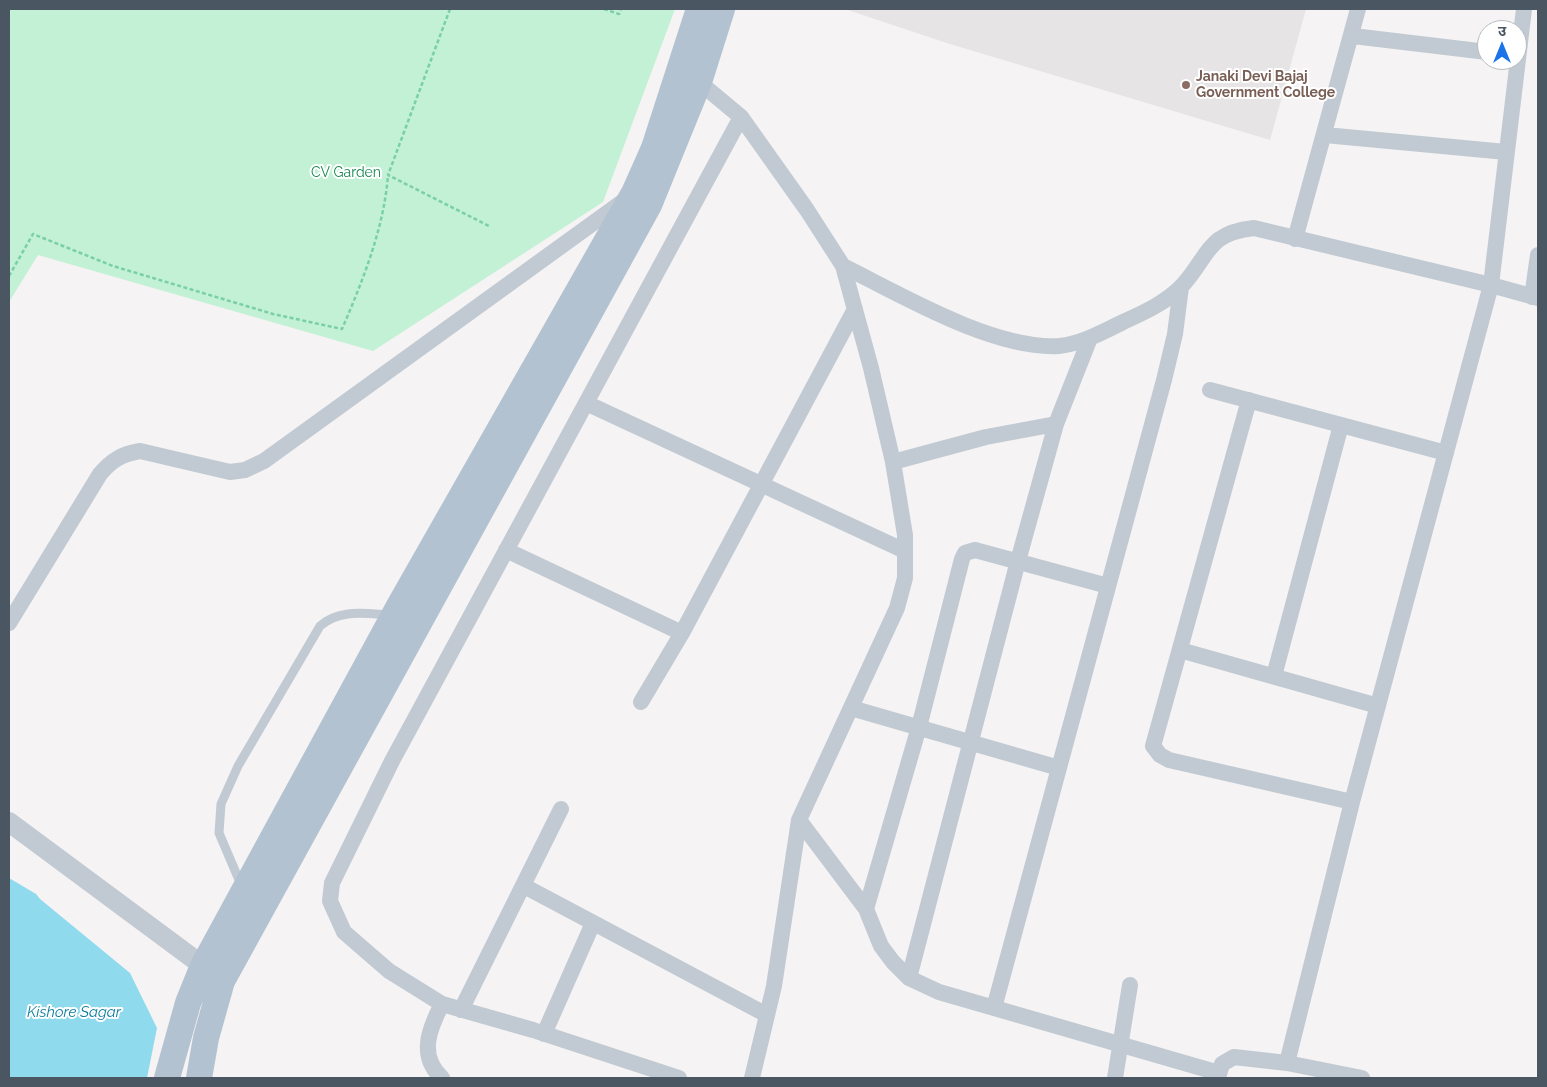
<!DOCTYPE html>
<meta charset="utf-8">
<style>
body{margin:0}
#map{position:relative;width:1547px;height:1087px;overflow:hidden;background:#f5f3f3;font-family:Raleway,"Noto Sans Devanagari",sans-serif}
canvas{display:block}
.frame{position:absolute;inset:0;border:10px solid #4a5661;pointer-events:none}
.north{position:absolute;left:1477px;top:20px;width:50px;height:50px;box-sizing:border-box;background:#fff;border:1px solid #b7bbc0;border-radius:50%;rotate:0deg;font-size:14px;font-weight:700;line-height:20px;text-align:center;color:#4a5661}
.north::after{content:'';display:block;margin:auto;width:18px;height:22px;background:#1a73e8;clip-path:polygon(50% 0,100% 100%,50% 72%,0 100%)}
</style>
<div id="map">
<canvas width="1547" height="1087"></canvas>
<div class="frame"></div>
<div class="north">उ</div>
</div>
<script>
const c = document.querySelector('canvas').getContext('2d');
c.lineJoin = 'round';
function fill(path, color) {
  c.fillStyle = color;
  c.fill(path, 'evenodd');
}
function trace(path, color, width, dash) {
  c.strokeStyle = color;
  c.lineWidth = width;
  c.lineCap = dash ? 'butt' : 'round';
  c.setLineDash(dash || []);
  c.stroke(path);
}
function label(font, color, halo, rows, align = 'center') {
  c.font = font + ' Raleway,sans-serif';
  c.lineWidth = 4;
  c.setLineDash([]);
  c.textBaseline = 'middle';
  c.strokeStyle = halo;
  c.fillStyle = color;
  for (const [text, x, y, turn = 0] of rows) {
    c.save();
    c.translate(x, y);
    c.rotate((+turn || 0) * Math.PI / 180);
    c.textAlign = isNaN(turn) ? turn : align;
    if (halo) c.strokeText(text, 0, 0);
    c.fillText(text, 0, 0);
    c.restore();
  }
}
fill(new Path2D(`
 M845,9h461l-36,131 -320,-96z`), '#e6e4e5');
fill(new Path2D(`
 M9,9h666l-72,193 -230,149 -335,-96 -29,47z`), '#c3f1d5');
fill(new Path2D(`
 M9,878l27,16 4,5 90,74 27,55 -10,50h-138z`), '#90daee');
trace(new Path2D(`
 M450,9l-62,166 101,51
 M604,9l15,5 2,-5
 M9,276l24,-42 80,32 160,48 69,15c21,-49 42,-101 46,-154`), '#7ad0a6', 2.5, [4, 2.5]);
trace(new Path2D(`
 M242,887l-23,-54 2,-29 17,-38 82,-140c20,-18 47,-12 72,-11`), '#c1cad2', 9);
trace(new Path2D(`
 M1353,36l134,16
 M693,79l6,3 42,35 66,93 36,56 28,102 22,94 12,73v43l-8,30 -98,212 -25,166 -22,92
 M1325,135l181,17
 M1295,239l63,-230
 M843,266c58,29 151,84 216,80 22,-2 44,-14 64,-24 20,-9 42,-19 58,-35 28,-30 25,-54 73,-59l237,57 47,13
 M1532,297l6,-42
 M1210,390l236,63
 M1249,400l-96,346 7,9 9,5 183,42
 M586,403l319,148
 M893,462l93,-25 70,-13
 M506,550l176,83
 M9,623l91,-149c12,-14 22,-20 40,-23l90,21 15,-2 19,-9 361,-261
 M1180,650l198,56
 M1274,676l67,-251
 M641,702l41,-69 173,-324
 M851,708l208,60
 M799,820l67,89 15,37 12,16 16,16 30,14 280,81
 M524,886l243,129
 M866,909l53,-182 43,-168 3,-6 10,-3 133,36
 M909,978l109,-417 38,-137 34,-86
 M442,1004c-13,25 -24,52 0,74
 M994,1008l170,-628 11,-46 6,-47
 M461,1010l100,-201
 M544,1034l49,-111
 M1287,1063l65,-261 139,-517 33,-276
 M679,1078l-146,-48 -91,-26 -53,-33 -45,-39 -14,-31 2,-18 60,-122 349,-644
 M1115,1078l15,-93
 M1218,1078l4,-14 12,-7 53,6 75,15`), '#c1cad2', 16);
trace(new Path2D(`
 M9,822l205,152`), '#c1cad2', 20);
trace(new Path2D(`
 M167,1078l21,-75 15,-37 196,-360 235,-413 20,-45 45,-139
 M199,1078l7,-40 16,-57 427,-776 50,-123 23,-73`), '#b3c2d1', 26);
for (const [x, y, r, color] of [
 [1186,85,5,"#8d6e63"]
]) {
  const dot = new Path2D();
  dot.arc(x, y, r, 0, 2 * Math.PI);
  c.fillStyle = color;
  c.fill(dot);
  trace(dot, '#fff', 2);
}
label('bold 14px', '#785e54', '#fff', [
 ["Janaki Devi Bajaj",1196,77],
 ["Government College",1196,93]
], 'left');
label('14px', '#17864f', '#fff', [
 ["CV Garden",346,173]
]);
label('italic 15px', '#0c7c9b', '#fff', [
 ["Kishore Sagar",74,1012]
]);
</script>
